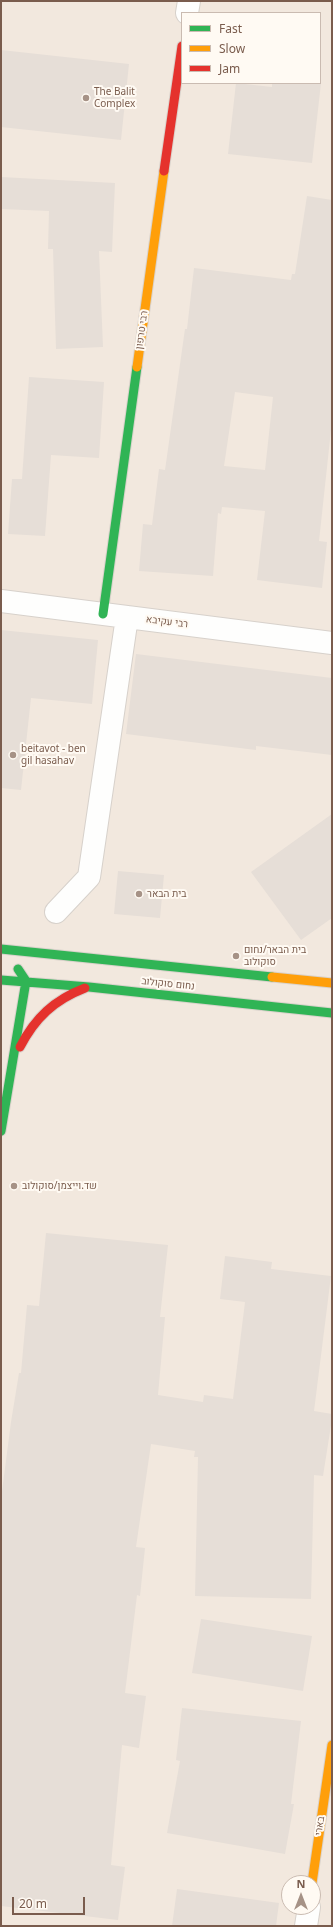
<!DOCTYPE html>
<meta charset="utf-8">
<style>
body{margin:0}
#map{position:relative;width:333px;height:1927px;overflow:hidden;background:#f9f5f0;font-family:"Noto Sans",sans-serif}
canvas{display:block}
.frame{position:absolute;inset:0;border:2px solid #7a5c4d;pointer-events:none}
.legend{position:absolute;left:181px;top:12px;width:140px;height:72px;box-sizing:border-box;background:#fffaf3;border:1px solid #cabbb1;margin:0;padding:5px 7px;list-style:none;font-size:12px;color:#7a5c4d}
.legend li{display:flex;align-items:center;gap:8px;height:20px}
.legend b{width:20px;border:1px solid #cabbb1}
.north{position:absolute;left:281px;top:1875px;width:40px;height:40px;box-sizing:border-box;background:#fffaf3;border:1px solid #cabbb1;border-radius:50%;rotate:0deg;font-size:11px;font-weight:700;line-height:16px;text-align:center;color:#7a5c4d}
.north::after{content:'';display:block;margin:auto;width:14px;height:18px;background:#a69286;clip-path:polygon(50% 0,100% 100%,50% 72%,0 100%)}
.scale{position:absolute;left:12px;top:1897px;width:73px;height:18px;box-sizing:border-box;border:2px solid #7a5c4d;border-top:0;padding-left:5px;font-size:12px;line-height:14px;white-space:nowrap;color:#7a5c4d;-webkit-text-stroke:3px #fffaf3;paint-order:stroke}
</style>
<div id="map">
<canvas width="333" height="1927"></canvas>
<div class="frame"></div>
<ul class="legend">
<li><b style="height:5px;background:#30b455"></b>Fast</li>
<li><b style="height:5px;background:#ff9f0a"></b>Slow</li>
<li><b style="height:5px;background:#e5322d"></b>Jam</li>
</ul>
<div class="north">N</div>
<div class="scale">20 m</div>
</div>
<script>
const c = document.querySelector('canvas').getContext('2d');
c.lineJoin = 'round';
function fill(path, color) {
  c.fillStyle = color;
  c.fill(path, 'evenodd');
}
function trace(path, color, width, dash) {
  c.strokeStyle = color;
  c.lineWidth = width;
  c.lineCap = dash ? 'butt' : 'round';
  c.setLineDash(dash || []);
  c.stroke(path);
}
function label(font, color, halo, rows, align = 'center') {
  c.font = font + ' "Noto Sans",Heebo,sans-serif';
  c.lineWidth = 4;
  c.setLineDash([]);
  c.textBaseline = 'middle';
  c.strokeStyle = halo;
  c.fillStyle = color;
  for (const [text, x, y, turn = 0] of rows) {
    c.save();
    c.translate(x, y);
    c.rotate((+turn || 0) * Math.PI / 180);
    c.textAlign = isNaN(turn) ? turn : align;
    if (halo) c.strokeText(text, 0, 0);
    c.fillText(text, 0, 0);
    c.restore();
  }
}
fill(new Path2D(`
 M1,1h331v1925h-331zM182,13h138v70h-138zM289,1883h24v24h-24z`), '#f2e8de');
fill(new Path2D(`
 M1,50l128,14 -8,76 -120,-13z
 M236,83l36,4v-4h49l-9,80 -84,-9z
 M1,177l114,6 -3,69 -13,-1 4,96 -47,2 -3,-100h-5l1,-38 -48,-2z
 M307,196l25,4v221l-13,120 8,1 -5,46 -65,-8 8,-69 -43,-4 -1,7 -3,-1 -5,63 -74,-5 4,-47 9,1 7,-56 6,1 20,-141h2l7,-61 97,12 1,-6h3zM235,392l38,5 -8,73 -41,-4z
 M29,377l75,5 -5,76 -48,-3 -6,81 -37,-2 4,-55h10z
 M1,630l97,10 -6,64 -61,-6 -10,92 -20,-2z
 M136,654l196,24v77l-76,-9v4l-130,-16z
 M332,814v104l-31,22 -50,-68z
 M118,871l46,4 -4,43 -46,-4z
 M46,1233l122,12 -8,72h5l-7,78 45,7 1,-7 29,4 12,-97 -25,-3 5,-43 47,6 -1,7 60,7 -17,135 18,3v5l-9,57 -9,-1 -3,124 -116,-3 3,-139h-4l1,-6 -44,-7 -15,103 9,1 -5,48 -3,-1 -12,98 21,3 -7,52 -17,-3 -11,120 14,2 -7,53 -117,-14v-407l10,-77 8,-49h2l6,-68 12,1z
 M201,1619l111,17 -9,55 -111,-18z
 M182,1708l119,13 -10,83h3l-9,50 -118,-21 13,-72 -4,-1z
 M177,1889l102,14 -3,23h-104z`), '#e6ded7');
const street = new Path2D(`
 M187,13l2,-12
 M1,601l331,42
 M56,912l33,-35 38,-260
 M306,1926l3,-19`);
const fast = new Path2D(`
 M103,614l34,-247
 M1,949l271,28
 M1,980l88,7 243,26
 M1,1131l25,-150 -8,-12`);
const slow = new Path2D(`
 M137,367l27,-196
 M272,977l60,6
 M312,1883l20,-138`);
const jam = new Path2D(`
 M164,171l18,-125
 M20,1047c15,-29 34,-47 65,-59`);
trace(street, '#d7d1cb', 24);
trace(fast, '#d9d2cb', 11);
trace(slow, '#d9d2cb', 11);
trace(jam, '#d9d2cb', 11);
trace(street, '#fefefd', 22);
trace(fast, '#30b455', 9);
trace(slow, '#ff9f0a', 9);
trace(jam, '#e5322d', 9);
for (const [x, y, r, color] of [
 [86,98,4,"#a69286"],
 [13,755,4,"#a69286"],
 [139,894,4,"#a69286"],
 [236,956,4,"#a69286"],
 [14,1186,4,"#a69286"]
]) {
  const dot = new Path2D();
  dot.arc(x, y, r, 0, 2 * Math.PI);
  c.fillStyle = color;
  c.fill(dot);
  trace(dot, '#fffaf3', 1.5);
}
label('10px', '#7a5c4d', '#fffaf3', [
 ["The Balit",94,92],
 ["Complex",94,104],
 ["beitavot - ben",21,749],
 ["gil hasahav",21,761],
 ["בית הבאר",147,894],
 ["בית הבאר/נחום",244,950],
 ["סוקולוב",244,962],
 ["שד.וייצמן/סוקולוב",22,1186]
], 'left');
label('10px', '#7a5c4d', '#fffaf3', [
 ["רבי טרפון",142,330,-82],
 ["רבי עקיבא",167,622,7],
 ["נחום סוקולוב",168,984,6],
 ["בארי",320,1826,-82]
]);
</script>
